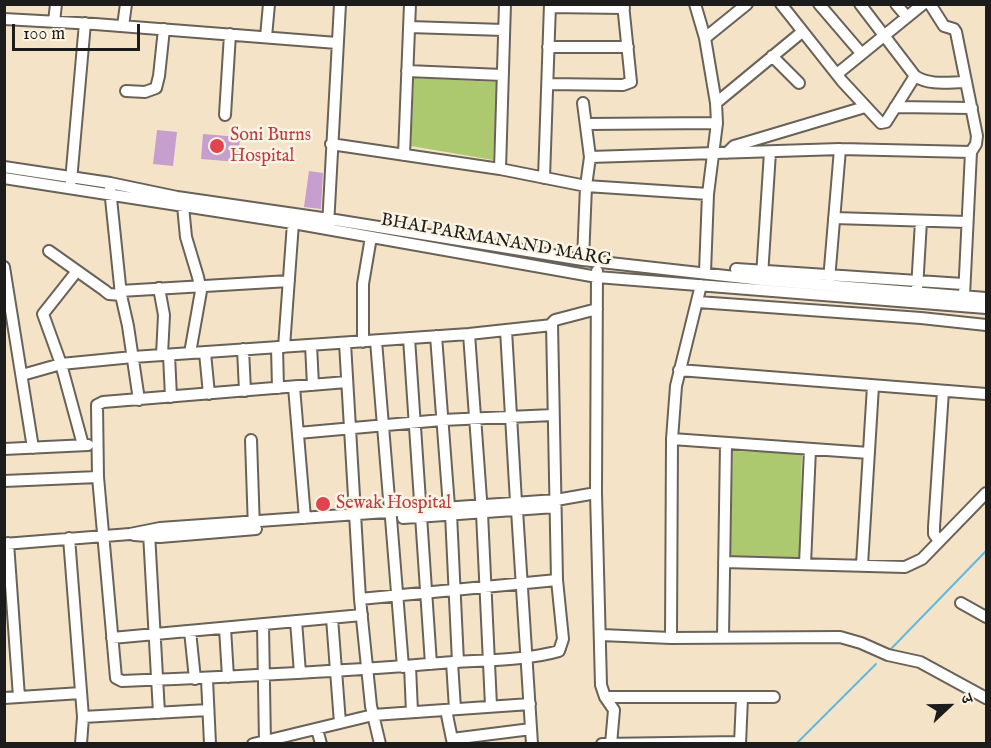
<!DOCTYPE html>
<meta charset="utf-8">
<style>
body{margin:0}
#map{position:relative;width:991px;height:748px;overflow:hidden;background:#f5e3c8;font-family:"IM FELL English","Noto Serif Devanagari",serif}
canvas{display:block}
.frame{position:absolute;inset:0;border:6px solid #1c1c1c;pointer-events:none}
.north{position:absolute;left:919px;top:676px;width:60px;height:60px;-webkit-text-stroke:4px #fcf5e5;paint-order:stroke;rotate:68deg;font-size:16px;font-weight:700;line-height:24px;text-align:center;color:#1c1c1c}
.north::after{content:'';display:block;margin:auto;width:21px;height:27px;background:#1c1c1c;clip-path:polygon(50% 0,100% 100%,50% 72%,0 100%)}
.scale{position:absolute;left:12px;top:24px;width:128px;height:27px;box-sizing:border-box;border:3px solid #1c1c1c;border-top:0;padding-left:8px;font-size:18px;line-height:21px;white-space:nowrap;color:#1c1c1c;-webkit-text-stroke:4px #fcf5e5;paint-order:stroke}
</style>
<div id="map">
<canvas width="991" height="748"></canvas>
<div class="frame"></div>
<div class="north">उ</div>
<div class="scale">100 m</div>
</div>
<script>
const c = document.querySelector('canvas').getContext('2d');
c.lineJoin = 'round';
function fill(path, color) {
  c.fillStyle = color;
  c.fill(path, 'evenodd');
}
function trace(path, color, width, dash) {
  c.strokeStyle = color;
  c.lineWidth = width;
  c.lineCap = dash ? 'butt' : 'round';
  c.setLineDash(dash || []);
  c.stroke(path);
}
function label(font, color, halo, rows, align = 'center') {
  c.font = font + ' "IM FELL English",serif';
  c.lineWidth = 5;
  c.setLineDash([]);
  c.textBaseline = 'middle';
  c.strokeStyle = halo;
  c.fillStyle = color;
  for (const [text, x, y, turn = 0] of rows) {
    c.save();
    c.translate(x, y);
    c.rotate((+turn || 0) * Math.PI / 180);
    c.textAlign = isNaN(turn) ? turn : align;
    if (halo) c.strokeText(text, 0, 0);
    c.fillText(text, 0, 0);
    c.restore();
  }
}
fill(new Path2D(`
 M414,78l83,4 -4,78 -82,-14z
 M733,451l69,2 -3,107 -69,-3z`), '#acc970');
trace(new Path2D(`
 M888,652l98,-101
 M796,744l80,-80`), '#60b9de', 2);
fill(new Path2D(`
 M157,130l20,2 -4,34 -20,-2z
 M203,134l37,3 -2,25 -37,-3z
 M309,171l14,2 -2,36 -17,-2z`), '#c69fce');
const minor = new Path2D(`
 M695,4l10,34 11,65 1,20 -9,71 -3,78
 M781,4l61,77 39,42 5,-1 29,-46
 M819,4l42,49
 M860,4l55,72c15,10 34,6 51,6
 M896,4l11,13
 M930,4l14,22 10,3 2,3 21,104 -1,8 -5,8 -7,144
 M550,7l74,1
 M4,19l91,5 242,19
 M54,22l2,-18
 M123,26l3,-22
 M409,27l95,3
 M266,37l3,-33
 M705,38l42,-34
 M548,47h80
 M772,56l27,27
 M407,71l95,4
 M837,74l86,-70
 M548,84l75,1 8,-3 -8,-78
 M126,91l19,1 11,-4 3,-12 5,-47
 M583,103l7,54 -4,29 -3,74
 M716,103l86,-71
 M895,107l77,1
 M225,115l5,-81
 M586,124l131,-1
 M331,144l169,25 86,17 122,8
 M727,153l7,-7 7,-2 124,-37
 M404,155l6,-151
 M590,157l250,-8 131,3
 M4,167l106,16 67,14 152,22 254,41 179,20 224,18
 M500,169l5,-165
 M4,178l289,45 304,54 389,31
 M544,178l6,-174
 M71,181l14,-158
 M110,189l11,106 7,31 11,74
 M183,206l3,31 12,40 3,14 -11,62
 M834,218l133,4
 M328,226l12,-222
 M49,251l55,39 5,4 12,1
 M4,267l29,181
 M736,269l227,15
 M77,271l-34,43 18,50 22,81
 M597,271l-1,222 5,192 4,12 9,13 -3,34
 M762,276l8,-124
 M829,280l11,-131
 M159,288l5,27 -2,40
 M917,289l4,-68
 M120,291l169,-10
 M698,302l223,16 65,7
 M506,330l10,172
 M469,334l13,179 9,193
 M436,336l13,171
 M409,338l22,326
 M376,341l14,170
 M363,342v-58l8,-47
 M345,343l15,256 11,107 9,38
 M311,345l2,40
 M277,347l1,41
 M284,347l9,-124
 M243,349l2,42
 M205,353l4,41
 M169,355l2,42
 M679,370l307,24
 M22,375l39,-11 72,-7 336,-23 83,-9
 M347,382l-244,20 -6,3 1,72 18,201 6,3c107,-4 213,-9 319,-18 36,-3 84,-2 118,-12l4,-12 -6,-59 -5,-257 3,-3 42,-11
 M294,387l11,131
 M298,433l144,-13 111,-5
 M672,439l197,14
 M251,440l3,89
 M4,449l84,-4
 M4,481l94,-4
 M517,510l15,234
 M451,514l7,148
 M391,518l12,149
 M403,518l152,-11
 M149,533l10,180
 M134,535l26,2 96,-8
 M69,538l14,179 -2,27
 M939,541l-5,-7v-7l9,-136
 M8,543l11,154
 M4,544l126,-10 30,-6 396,-28 40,-7
 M724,562l181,5 17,-8 64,-66
 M805,564l5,-115
 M862,565l11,-179
 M360,599l197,-19
 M961,603l25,14
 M332,618l8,105
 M296,621l4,52
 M263,624l2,120
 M225,628l3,49
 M190,631l5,48
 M601,635l70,3 169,-1 21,6 27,12 32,7 66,36
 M723,637l3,-193
 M112,638l250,-23
 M671,638l1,-199 4,-53 25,-101
 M452,662l3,47
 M410,666l2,46
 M207,679l3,65
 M605,697h169
 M4,698l77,-5
 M446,710l7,34
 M83,717l125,-7
 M317,729l4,15
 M452,739l79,-10
 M253,744l120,-29 157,-11
 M602,744l138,-2
 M740,744l2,-46`);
trace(minor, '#686258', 14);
trace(minor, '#fff', 10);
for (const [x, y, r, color] of [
 [217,146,8,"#e0444e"],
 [323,504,8,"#e0444e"]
]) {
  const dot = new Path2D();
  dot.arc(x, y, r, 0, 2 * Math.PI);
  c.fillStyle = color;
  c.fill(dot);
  trace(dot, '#fcf5e5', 2);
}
label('18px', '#be3a42', '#fcf5e5', [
 ["Soni Burns",230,136],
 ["Hospital",230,157],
 ["Sewak Hospital",336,504]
], 'left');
label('18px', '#1c1c1c', '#fcf5e5', [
 ["BHAI PARMANAND MARG",496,241,10]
]);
</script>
